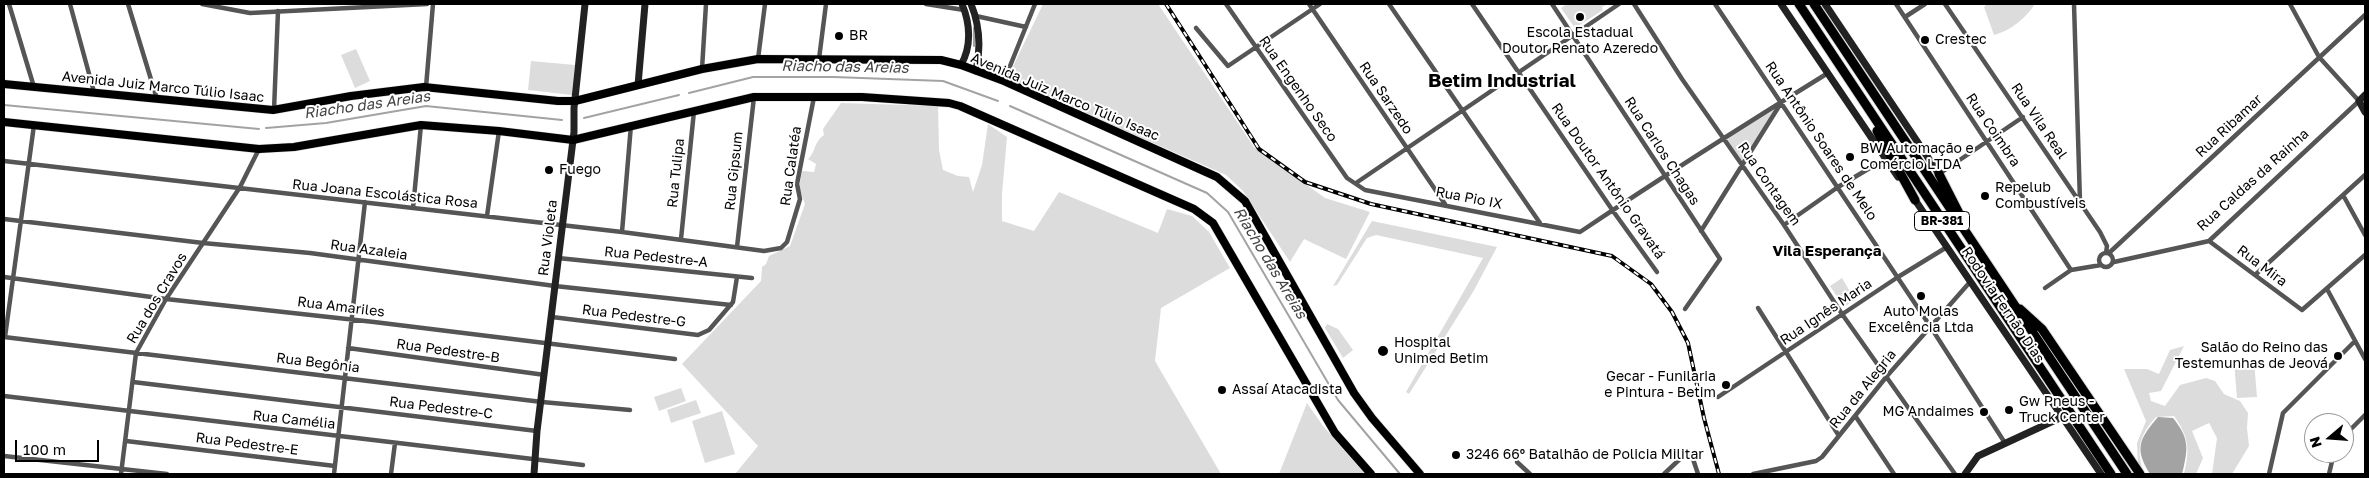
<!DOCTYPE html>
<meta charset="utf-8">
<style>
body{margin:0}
#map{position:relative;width:2369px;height:478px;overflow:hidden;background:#fff;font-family:"Golos Text",sans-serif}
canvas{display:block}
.frame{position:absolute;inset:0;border:5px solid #000;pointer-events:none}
.north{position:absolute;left:2304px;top:413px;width:50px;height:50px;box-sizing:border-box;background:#fff;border:1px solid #999;border-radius:50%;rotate:252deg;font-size:14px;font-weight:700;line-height:20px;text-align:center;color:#000}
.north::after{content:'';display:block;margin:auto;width:18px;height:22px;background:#000;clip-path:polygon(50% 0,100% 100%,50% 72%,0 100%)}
.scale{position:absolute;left:15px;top:440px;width:84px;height:22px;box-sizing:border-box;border:2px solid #000;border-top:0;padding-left:6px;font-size:15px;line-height:18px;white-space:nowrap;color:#000;-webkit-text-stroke:4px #fff;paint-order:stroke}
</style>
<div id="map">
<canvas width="2369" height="478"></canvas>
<div class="frame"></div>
<div class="north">N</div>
<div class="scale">100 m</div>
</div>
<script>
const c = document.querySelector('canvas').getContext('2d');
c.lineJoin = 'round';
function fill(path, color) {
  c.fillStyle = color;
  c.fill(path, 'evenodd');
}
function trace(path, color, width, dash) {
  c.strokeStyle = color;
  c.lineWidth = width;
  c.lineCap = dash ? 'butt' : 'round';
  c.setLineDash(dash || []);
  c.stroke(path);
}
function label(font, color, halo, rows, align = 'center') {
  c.font = font + ' "Golos Text",sans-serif';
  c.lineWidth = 4;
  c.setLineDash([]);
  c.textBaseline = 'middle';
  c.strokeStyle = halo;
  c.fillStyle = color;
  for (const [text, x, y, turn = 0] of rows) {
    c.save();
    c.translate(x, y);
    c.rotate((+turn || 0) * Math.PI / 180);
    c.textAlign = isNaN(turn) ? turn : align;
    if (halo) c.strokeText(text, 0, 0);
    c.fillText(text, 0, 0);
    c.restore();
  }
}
fill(new Path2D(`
 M1043,4h115l96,143 71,51 45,14 -24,47 -42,-20 -14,23 -47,-71 -17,-16 -219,-96z
 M1567,4h41l-6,3 1,3 -28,18 -14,-20z
 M1987,4h48c-9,14 -25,27 -41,31l-10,-28z
 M356,49l14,32 -15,7 -14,-33z
 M531,61l44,4 -3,30 -44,-5z
 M841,103l97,3 1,44 4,20 15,6 11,1 4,15 9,-27 6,-41 19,13 -5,57v27l32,10 25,-39 99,41 9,-24 25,7 17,16 21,36 -69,40 -6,53 66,113h-486l23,-28 -76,-82 79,-83 1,-14 4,-3 3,-8 21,-10 15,-42 -6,-17 3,-16 12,1 2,-8 -8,-5c8,-7 5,-16 16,-24l-1,-6z
 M1776,107l-34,57 -17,-25z
 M1372,221l125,26 -24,45 -64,102 -3,-2 77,-134 -107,-23 -9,3 -30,47 -4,1z
 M1842,278l13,22 -11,7 -14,-21z
 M1327,324l11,5 15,21 -10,8 -18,-30z
 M2184,346l-23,45 -12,2 2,8 14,5 15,-21 26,-7 9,3 9,13 16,7 8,12 -1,15 2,18 -17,28h-20l5,-36 -8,-15 -17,8 11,27 -7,16h-12c6,-25 5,-37 -10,-58l-18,1c-14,15 -20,29 -14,50l-4,-4 -1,-20 9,-22 -22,-52h23l12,5 11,-24z
 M2254,361l3,36 -20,1 -3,-36z
 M681,388l5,13 -27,10 -5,-14z
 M696,400l5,13 -30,10 -4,-13z
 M1307,403l16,23 42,48h-86z
 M722,411l13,43 -30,9 -13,-42z`), '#dcdcdc');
fill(new Path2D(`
 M2158,417l15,1c17,21 15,31 9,56h-32c-16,-25 -11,-35 8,-57z`), '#a3a3a3');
trace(new Path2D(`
 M974,46v-18
 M689,93l64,-16h81l109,4 55,20
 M4,105l255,24
 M1010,106l197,87 21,19 110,188 62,74
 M584,118l95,-23
 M266,128l60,-5 100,-17 136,14`), '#a3a3a3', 2);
const primary = new Path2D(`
 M4,84l269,26 78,-14 73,-9 134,14h17l127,-32 56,-10 183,1 20,5 43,16 213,96 28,24 109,192 18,25 48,56
 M4,122l255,27 35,-2 127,-22 78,6 74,9 181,-43h108l87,6 11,3 234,103 19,14 122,210 36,41`);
const highway = new Path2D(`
 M1799,4l312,470
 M1814,4l313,470
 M1877,131l38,69
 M1939,174l25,49
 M2020,309l22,20 98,145`);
trace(primary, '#dbdbdb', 9);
trace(highway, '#dbdbdb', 11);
trace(new Path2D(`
 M9,4l25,83
 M70,4l24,88
 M128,4l29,95
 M202,4l48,9 177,-9
 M926,4l38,6
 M1226,4l121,174 18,12 215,42c82,-55 164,-107 248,-159
 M1309,4l136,200
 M1389,4l151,219
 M1472,4l141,207 44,61
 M1552,4l168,255 -35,50
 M1634,4l48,75 102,146 58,89 113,160
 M1715,4l215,322 75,117
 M1896,4l175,266
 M1945,4l155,228 7,14 -1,7
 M2074,4l6,198
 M976,16l50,11
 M1905,17l20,-13
 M1196,28l32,38 92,-62
 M758,59l7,-55
 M819,59l7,-55
 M702,69l4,-65
 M1004,81l31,-77
 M426,87l7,-83
 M274,110l4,-99
 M4,161l618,71 142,19 17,-3 6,-6 13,-43 -3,-15 17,-87
 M1939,174l84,-57
 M1356,183l263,-179
 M2343,195l22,40
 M413,208l8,-83
 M487,216l12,-85
 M4,219l199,24 107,10 245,33 176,19
 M1784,225l54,-38 47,-28
 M1701,231l80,-128
 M622,232l9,-107
 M681,239l13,-128
 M2209,241l93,69 63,-55
 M737,247l17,-150
 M2099 260a7 7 0 1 1 14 0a7 7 0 1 1-14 0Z
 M2109,253l256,-238
 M558,258l194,20
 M2114,262l95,-21 150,-140 -40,-44 -29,-53
 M2255,275l110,-100
 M4,277l162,22 208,23 301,37
 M2045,288l26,-18 30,-5
 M2327,289l38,70
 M1758,308l81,128
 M552,317l146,18 11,-5 24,-28 4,-25
 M4,337l538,65 88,8
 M5,337l29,-212
 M348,348l197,27
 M133,382l404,49
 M4,396l579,69
 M1718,397l180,-120 49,-30
 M1856,417l38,57
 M2344,436l21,-21
 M126,441l209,25
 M4,456l163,18
 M1517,462l13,12
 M121,474l15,-121 30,-54 74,-112 19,-38
 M334,474l31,-272
 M391,474l4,-31
 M1664,474l17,-16 6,-4 6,5 5,15
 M1753,474l63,-13 6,-4 65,-81 83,-94
 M2269,474l14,-61 72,-72
 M2329,474l5,-21`), '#555', 4.5);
trace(new Path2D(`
 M971,4c9,22 10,44 5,67
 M1781,4l117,173
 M1825,4l114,170
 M961,65c11,-19 9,-42 1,-61
 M638,85l7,-81
 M2365,95l-6,6 6,11
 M1913,197l188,277
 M534,474l3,-43 37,-299v-24l11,-104
 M1965,474l13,-18 84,-39`), '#222', 7);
trace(primary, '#000', 8);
trace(highway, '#000', 9);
const rail = new Path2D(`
 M1166,4l93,145 46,33 66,22 241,52 39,28 21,28 16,31 16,75 15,56`);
trace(rail, '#000', 4);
trace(rail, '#fff', 2, [5.5]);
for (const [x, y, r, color] of [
 [1580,17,5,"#000"],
 [839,36,5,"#000"],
 [1925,40,5,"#000"],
 [1850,157,5,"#000"],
 [549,170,5,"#000"],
 [1985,196,5,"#000"],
 [1921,296,5,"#000"],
 [1383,351,6,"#000"],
 [2338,356,5,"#000"],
 [1726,385,5,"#000"],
 [1222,390,5,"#000"],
 [2009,410,5,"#000"],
 [1984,412,5,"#000"],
 [1456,455,5,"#000"]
]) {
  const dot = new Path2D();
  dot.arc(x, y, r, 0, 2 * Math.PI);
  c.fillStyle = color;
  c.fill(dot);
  trace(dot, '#fff', 2);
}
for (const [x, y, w] of [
 [1942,221,55]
]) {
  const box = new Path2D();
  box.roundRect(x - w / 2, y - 9.5, w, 19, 4);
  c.fillStyle = '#fff';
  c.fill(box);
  trace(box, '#000', 1);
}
label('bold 12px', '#000', null, [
 ["BR-381",1942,221]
]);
label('14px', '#000', '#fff', [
 ["Escola Estadual",1580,33,"center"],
 ["Doutor Renato Azeredo",1580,49,"center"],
 ["BR",849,36],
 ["Crestec",1935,40],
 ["BW Automação e",1860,149],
 ["Comércio LTDA",1860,165],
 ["Fuego",559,170],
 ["Repelub",1995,188],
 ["Combustíveis",1995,204],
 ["Auto Molas",1921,312,"center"],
 ["Excelência Ltda",1921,328,"center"],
 ["Hospital",1394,343],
 ["Unimed Betim",1394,359],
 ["Salão do Reino das",2328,348,"right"],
 ["Testemunhas de Jeová",2328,364,"right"],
 ["Gecar - Funilaria",1716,377,"right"],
 ["e Pintura - Betim",1716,393,"right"],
 ["Assaí Atacadista",1232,390],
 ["Gw Pneus -",2019,402],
 ["Truck Center",2019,418],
 ["MG Andaimes",1974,412,"right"],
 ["3246 66º Batalhão de Policia Militar",1466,455]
], 'left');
label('14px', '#000', '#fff', [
 ["Avenida Juiz Marco Túlio Isaac",163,87,6],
 ["Rua Engenho Seco",1298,89,55],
 ["Avenida Juiz Marco Túlio Isaac",1065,97,23],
 ["Rua Sarzedo",1386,98,56],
 ["Rua Vila Real",2039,121,56],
 ["Rua Ribamar",2229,126,-43],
 ["Rua Coimbra",1993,130,56],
 ["Rua Antônio Soares de Melo",1821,141,56],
 ["Rua Carlos Chagas",1662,151,57],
 ["Rua Calatéa",791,166,-82],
 ["Rua Gipsum",734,171,-84],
 ["Rua Tulipa",676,173,-84],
 ["Rua Caldas da Rainha",2253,180,-42],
 ["Rua Doutor Antônio Gravatá",1608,181,55],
 ["Rua Contagem",1769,184,55],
 ["Rua Joana Escolástica Rosa",385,194,6],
 ["Rua Pio IX",1469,198,11],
 ["Rua Violeta",548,238,-83],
 ["Rua Azaleia",369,250,8],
 ["Rua Pedestre-A",656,257,6],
 ["Rua Mira",2262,266,37],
 ["Rua dos Cravos",157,298,-59],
 ["Rodovia Fernão Dias",2003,305,56],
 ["Rua Amariles",341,307,7],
 ["Rua Ignês Maria",1826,312,-34],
 ["Rua Pedestre-G",634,316,7],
 ["Rua Pedestre-B",448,351,8],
 ["Rua Begônia",318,363,7],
 ["Rua da Alegria",1863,389,-51],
 ["Rua Pedestre-C",441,408,7],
 ["Rua Camélia",294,420,6],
 ["Rua Pedestre-E",247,444,7]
]);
label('italic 15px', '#444', '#fff', [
 ["Riacho das Areias",845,67,1],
 ["Riacho das Areias",367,105,-8],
 ["Riacho das Areias",1270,263,59]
]);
label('bold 15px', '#000', '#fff', [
 ["Vila Esperança",1827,251]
]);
label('bold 19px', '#000', '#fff', [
 ["Betim Industrial",1502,81]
]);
</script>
